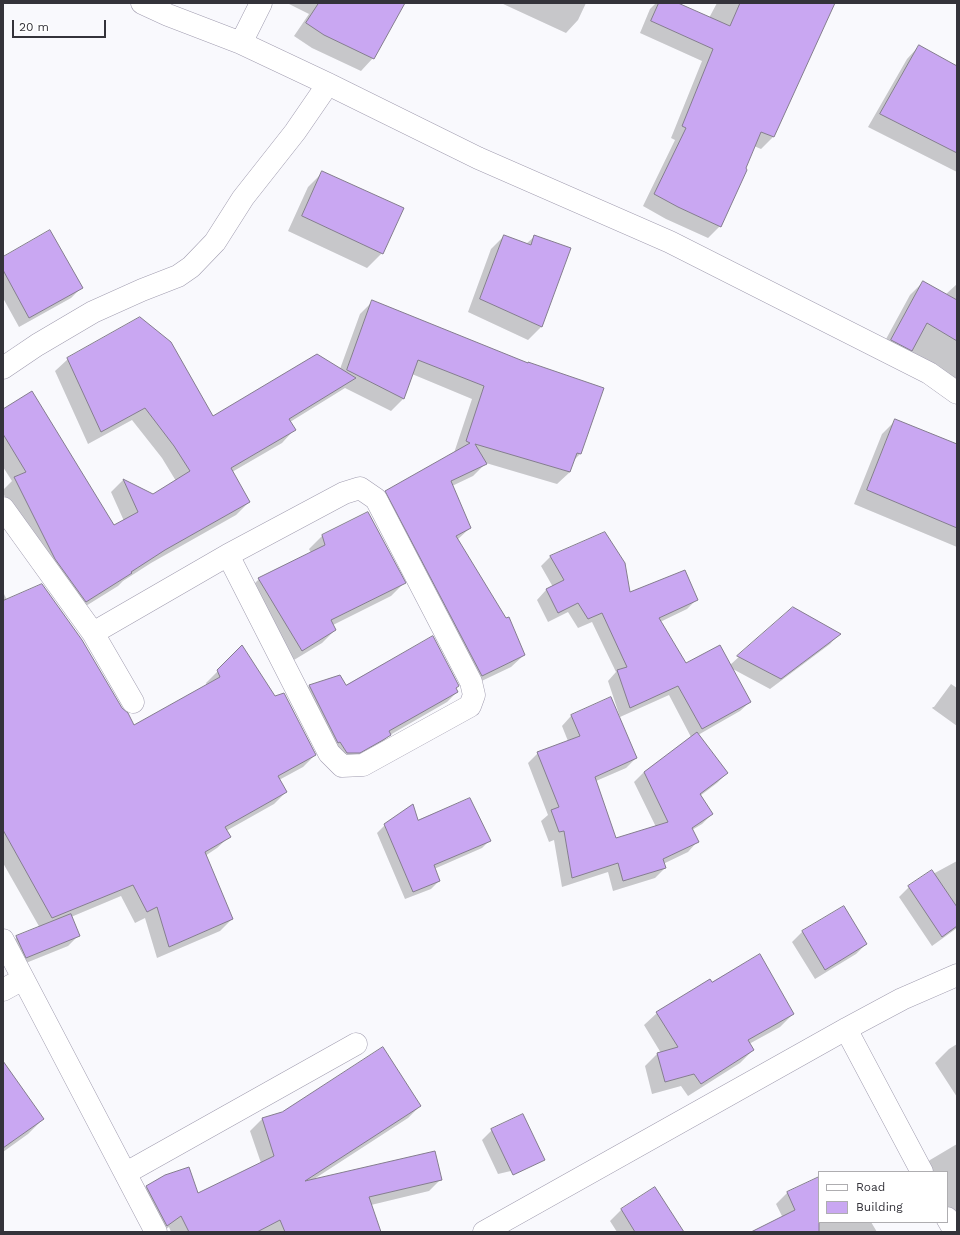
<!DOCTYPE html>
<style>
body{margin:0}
#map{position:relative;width:960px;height:1235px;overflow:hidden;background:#f9f9fd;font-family:"Work Sans",sans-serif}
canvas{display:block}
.frame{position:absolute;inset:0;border:4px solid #34333a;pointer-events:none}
.legend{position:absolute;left:818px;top:1171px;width:130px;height:52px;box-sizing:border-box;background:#fff;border:1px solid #aeadb0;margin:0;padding:5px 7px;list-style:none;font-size:12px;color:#34333a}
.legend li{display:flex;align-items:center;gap:8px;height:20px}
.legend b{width:20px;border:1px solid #aeadb0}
.scale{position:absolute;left:12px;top:20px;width:94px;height:18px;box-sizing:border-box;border:2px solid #34333a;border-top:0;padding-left:5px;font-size:12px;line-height:14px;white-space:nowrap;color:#34333a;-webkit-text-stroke:3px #fff;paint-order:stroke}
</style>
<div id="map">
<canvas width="960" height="1235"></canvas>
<div class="frame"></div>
<ul class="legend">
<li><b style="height:5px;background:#fff"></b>Road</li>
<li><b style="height:11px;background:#c9a7f2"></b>Building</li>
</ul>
<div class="scale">20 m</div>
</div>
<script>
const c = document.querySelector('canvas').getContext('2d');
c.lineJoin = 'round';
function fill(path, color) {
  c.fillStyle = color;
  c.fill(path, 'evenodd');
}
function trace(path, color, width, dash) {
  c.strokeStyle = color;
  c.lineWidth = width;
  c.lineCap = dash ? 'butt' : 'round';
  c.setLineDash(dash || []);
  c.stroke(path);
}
fill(new Path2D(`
 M287,3h117l-31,55 -12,13 -49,-23 -18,-12 15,-22z
 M501,3h85l-8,17 -12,13z
 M656,3h19l34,15 8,-15h107l8,4 -59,130 -12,12 -7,-3 -34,80 -12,12 -42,-19 -23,-13 32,-66 -4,-2 31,-77 -62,-28 10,-24z
 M919,46l38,21v105l-89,-45 39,-68z
 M323,172l59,81 -15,15 -79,-37 20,-44z
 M504,236l22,8 9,-8 35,13 -29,78 -13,13 -60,-28 23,-63z
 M3,258l78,30 -10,10 -52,29 -16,-29z
 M923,282l22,13 12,-11v97l-78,-29 31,-57z
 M372,302l208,152 -7,7 -3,11 -13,12 -71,-21 -13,13 -21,10 18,42 -13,12 67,115 -13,12 -42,20 -96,-182 13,-13 68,-39 18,-54 -60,-25 -9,25 -12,12 -46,-23 -55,34 4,8 -12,13 -50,29 17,30 -13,13 -85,48 -28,18 -5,5 -45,28 -30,-42 -40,-79v-3l9,-9 -9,-14v-57l111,116 10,-5 -13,-29 12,-12 30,15 23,-14 -14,-23 -30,-38 -44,24 -33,-73 13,-12 145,58 127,-48 20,-55z
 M896,420l61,26v101l-103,-43 28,-70z
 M605,533l25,60 67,6 -10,10 -27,13 25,43h45l63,-57 46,26 -9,10 -60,45 -39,-21 19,34 -10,9 -42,24 29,38 -10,10 -17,13 12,18 -10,10 -10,6 5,12 -9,10 -25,12 2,4 -10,10 -42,13 -5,-19 -46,15 -8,-47 -5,2 -8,-21 7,-6 -20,-52 10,-10 30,-12 -6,-15 9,-10 65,42 -10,10 -30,13 20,58 40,-12 -22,-45 10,-10 47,-35 -22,-42 -49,22 -12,-36 8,-9 -24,-50 -14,6 -10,-16 -20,10 -11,-22 9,-10 7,-3 -12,-21 9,-9z
 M322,536l82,47 -13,13 -58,29 2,5 -13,13 -33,20 -43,-71 13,-13 52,-26 -2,-4z
 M3,592l4,8 114,109 13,17 73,-40 -1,-3 36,-36 32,51 41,57 -12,12 -24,13 7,12 -12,12 -48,27 3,6 -12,11 -12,8 27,63 -12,12 -63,27 -12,-40 -10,5 -14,-27 -50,21 7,19 -10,10 -52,21 -9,-20 10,-10 23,-9 -37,-65z
 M340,676l5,10h113l-3,3 2,3 -10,10 -57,33 -11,10 -30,17 -50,-66 10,-10z
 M951,684l6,4v38l-25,-18 1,-1h1z
 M417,821l72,20 -7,7 -48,21 5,12 -8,8 -26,10 -28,-66 8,-8z
 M957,861v67l-25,18 -33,-49 10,-10z
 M844,907l22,37 -10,10 -41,25 -23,-37 10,-10z
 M712,983l81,31 -13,13 -31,17 4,6 -13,13 -52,33 -7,-10 -29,8 -7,-28 12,-12 4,-1 -17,-28 13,-12z
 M957,1044v53l-22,-34 14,-14z
 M3,1062l40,57 -15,15 -25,18z
 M420,1106l-12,12 -97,63 130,-2 -12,12 -58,14 9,27h-209l-2,-5 -7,5 -27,-33 12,-12 51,7 63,-31 -11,-32 12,-12 21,-6z
 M492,1130l50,26 -10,10 -34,8 -16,-34z
 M957,1144v88l-10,-10v-50h-29l12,-12z
 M819,1178v44h52l6,10h-103l9,-14 -7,-14 11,-11z
 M655,1188l28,44h-66l-7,-11 11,-11z`), '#0003');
const building = new Path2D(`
 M319,3h86l-31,56 -50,-24 -18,-12z
 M659,3h19l52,23 10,-23h95l-61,134 -13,-5 -15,36 1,2 -26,57 -43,-20 -24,-13 32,-66 -4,-2 31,-77 -62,-28z
 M919,45l38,21v87l-77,-39z
 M322,171l82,37 -21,46 -81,-38z
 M50,230l33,58 -54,30 -26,-48v-13z
 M504,235l27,10 3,-10 37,13 -29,79 -62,-28z
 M923,281l34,19v41l-30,-18 -15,28 -21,-11z
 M372,300l156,63v-1l76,26 -23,66 -4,-1 -7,19 -95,-28 12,20 -36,17 20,47 -15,8 50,82 3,-1 16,38 -43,21 -97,-185 85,-48 -4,-2 18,-55 -66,-26 -14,39 -57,-29z
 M140,317l31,25 42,74 104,-62 39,24 -67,41 7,11 -65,38 19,34 -85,48 -34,22 1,1 -46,29 -31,-43 -41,-82 12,-5 -23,-38v-25l29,-18 82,134 24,-13 -15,-33 30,15 37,-23 -16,-25 -29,-38 -44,24 -34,-74z
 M895,419l62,25v84l-90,-38z
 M368,512l38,71 -75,37 5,10 -34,21 -44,-73 67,-33 -3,-10z
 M605,532l20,31 5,29 55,-22 13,30 -39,18 27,45 34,-18 31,57 -49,27 -24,-43 -48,22 -13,-38 10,-3 -25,-54 -14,6 -10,-16 -20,10 -12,-24 18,-9 -14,-24z
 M42,584l40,56 40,68 6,5 6,12 86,-48 -3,-7 25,-25 33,51 9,-3 32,62 -38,21 9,16 -62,35 6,10 -26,15 28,67 -64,28 -12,-40 -10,5 -14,-27 -81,33 -49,-88v-229z
 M793,607l48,27 -60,45 -44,-23z
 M433,636l26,50 -3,2 2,4 -69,39 2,4 -8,5 -23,13h-13l-7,-11 -2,1 -29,-58 31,-10 6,10z
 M611,697l26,61 -42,19 21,61 52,-16 -24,-50 53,-40 31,41 -28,21 13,20 -21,14 7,14 -36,17 3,9 -43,13 -5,-18 -46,15 -8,-47 -5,1 -8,-22 8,-3 -22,-55 43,-16 -9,-21z
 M470,798l21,43 -57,24 6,16 -27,11 -29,-68 29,-20 5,16z
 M932,870l25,37v19l-15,11 -34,-51z
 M844,906l23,38 -42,26 -23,-39z
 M71,914l9,22 -54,22 -10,-22z
 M760,954l34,60 -46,26 6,10 -53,34 -7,-10 -29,8 -8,-29 21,-6 -22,-35 54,-33 2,3z
 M383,1047l38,59 -116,75 130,-30 7,29 -73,17 12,35h-96l-5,-12 -23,12h-68l-8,-16 -14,10 -21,-40 19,-11 24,-8 9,26 76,-37 -12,-38 20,-6z
 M3,1061l41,58 -41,29z
 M523,1114l22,46 -32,15 -22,-46z
 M819,1177v55h-68l44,-22 -8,-18z
 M655,1187l29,45h-49l-14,-23z`);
fill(building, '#c9a7f2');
trace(building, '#847d8e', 1);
const minor = new Path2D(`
 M142,3l26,12 73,28 87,41 150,74 192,84 259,131 28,20
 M241,43l20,-40
 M3,368l34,-23 56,-33 49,-22 36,-14 13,-9 24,-25 28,-44 52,-66 33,-48
 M3,508l90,125 40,69
 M93,633l135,-78 116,-62 16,-5 16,11 95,183 3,13 -4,11 -107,59 -21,1 -13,-13 -101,-198
 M3,940l153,292
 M3,990l20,-11
 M846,1029l76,143
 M126,1173l230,-129
 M947,1218l8,14
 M484,1232l362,-203 56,-30 55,-24`);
trace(minor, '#a09caf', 23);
trace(minor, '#fff', 22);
</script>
